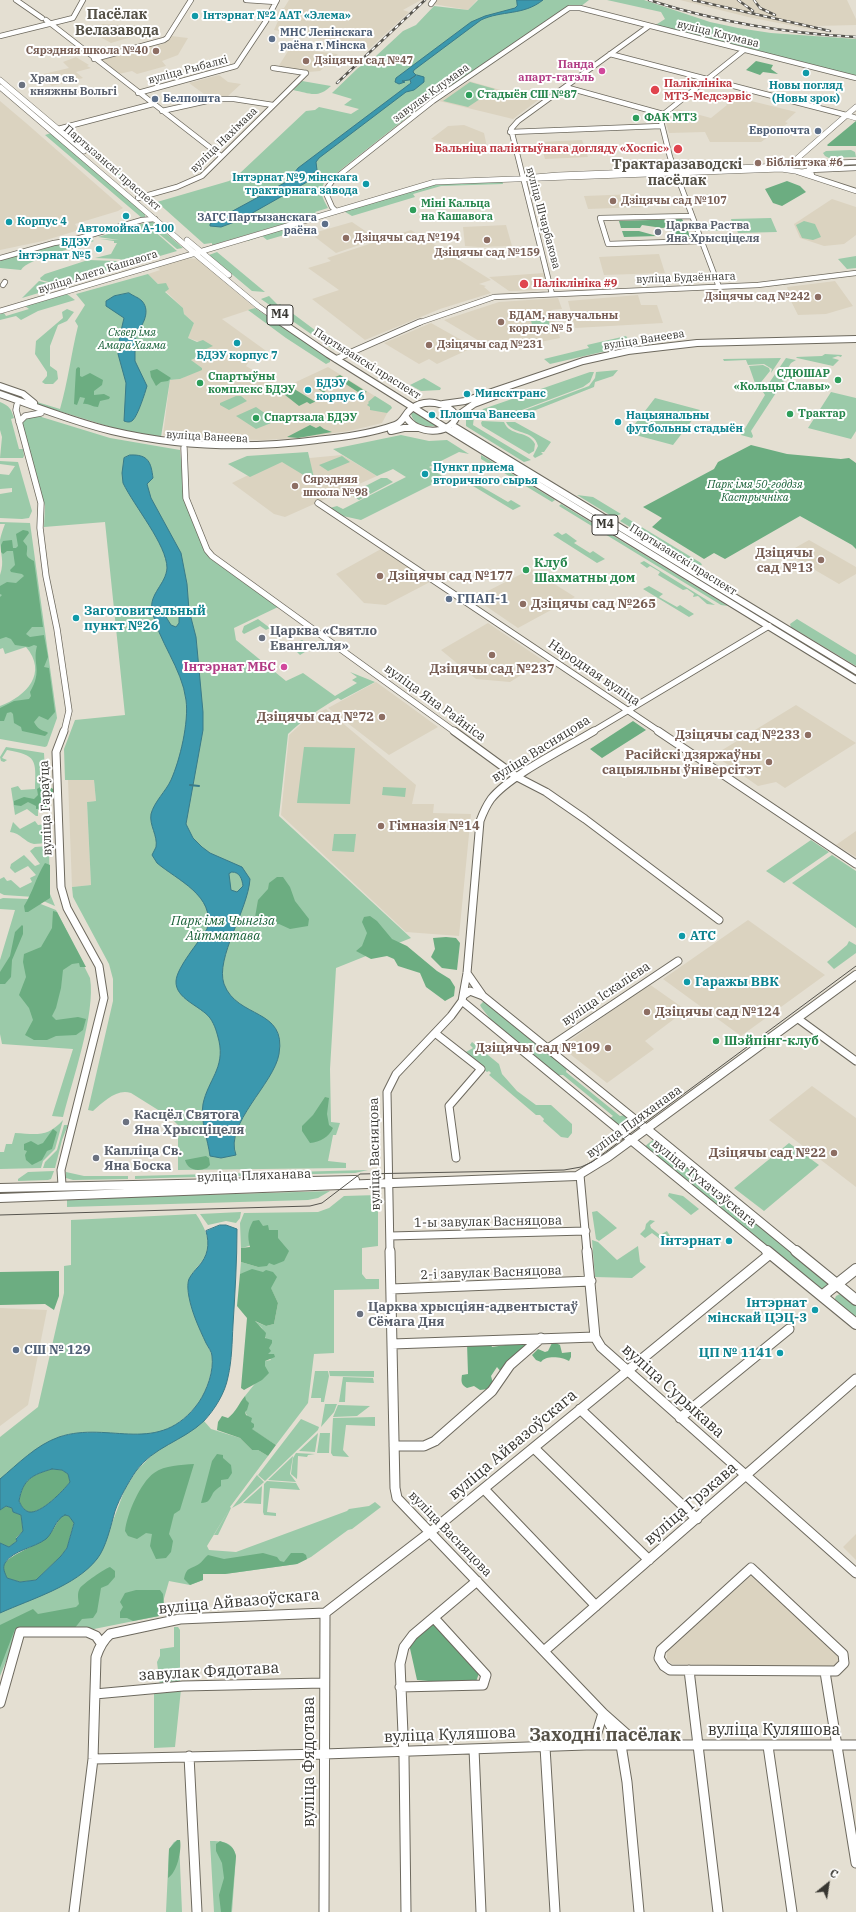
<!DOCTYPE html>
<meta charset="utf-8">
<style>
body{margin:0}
#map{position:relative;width:856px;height:1912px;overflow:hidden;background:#e4dfd2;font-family:"IBM Plex Serif",serif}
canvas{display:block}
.north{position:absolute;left:808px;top:1864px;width:40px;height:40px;-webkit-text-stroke:3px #fff;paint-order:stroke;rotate:30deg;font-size:11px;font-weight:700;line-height:16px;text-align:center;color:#383732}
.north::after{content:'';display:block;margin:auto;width:14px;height:18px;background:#383732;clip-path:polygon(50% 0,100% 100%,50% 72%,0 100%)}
</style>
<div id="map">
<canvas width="856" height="1912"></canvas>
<div class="north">С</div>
</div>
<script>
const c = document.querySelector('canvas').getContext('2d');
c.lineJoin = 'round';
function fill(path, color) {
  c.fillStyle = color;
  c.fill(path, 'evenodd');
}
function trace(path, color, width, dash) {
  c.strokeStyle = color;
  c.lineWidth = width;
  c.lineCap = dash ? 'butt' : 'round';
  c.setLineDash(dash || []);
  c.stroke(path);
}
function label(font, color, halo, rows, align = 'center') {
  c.font = font + ' "IBM Plex Serif",serif';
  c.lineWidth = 4;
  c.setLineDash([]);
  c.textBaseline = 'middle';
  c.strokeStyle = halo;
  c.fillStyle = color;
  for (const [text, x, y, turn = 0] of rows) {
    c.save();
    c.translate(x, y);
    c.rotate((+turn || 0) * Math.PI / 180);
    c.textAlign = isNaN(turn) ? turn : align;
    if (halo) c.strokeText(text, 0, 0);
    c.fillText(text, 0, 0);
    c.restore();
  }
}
fill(new Path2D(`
 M289,0h132l-18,10 6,2 -40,37 -95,-19 4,-9 -4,-2 6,-10 4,-1z
 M437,0h40l-9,10 -35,-6z
 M680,0h167l9,19v6l-40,1 -2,4 -66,-13z
 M102,24l40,2 -4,7 -4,3 -23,7 -16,-9z
 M171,36l17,2 -10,17 -16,6 4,5 -29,8 -5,-3 -13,3 -18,-15 62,-15z
 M290,48l48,6 -18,17 -12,1 -30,-5z
 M76,57l13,8 -2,1 4,2 -15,4 7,6 -31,8 -13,-11 30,-7 -6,-6z
 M219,75l9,7 13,2 -13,12 -20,1 -19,-14z
 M469,81l35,10 2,-1 35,8 -28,21 -74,-18z
 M731,96l65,16 -11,10 3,1 -27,19h-51l-5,-10 -36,1 -4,-14 12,-10 34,9 16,-13 -1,-1 2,-2h-4z
 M0,101l26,22 97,85 -5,3 -43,13 4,6 -36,11 -43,9z
 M464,125l20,8 3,14h-26l-30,-8 17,-13z
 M582,140l6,17 -43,2 -5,-17z
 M637,194l4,13 -53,2 -4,-13z
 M832,199l24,8v28l-12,9 -20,2 -24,-8 -6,-14z
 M352,222l25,17 -41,14 -21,-16 2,-5z
 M506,225l6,21 -33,1 -14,-1 -2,-19z
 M411,230l80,50 -12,4 7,2 -2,1 7,6 -51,16 -75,31 -53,-41 27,-9 -31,-22 23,-7 -4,-3z
 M659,254l6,19 -61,2 -5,-18z
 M185,258l12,1 58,49 -33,11 47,34 -19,7 -4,6 37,22 45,-21 63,39 -9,17 -33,8 -51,7 -34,2 -59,-1 -42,-4 7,-55 10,-1 22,-11 -11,-8 17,-7 -4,-3 8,-4 -24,-8 6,-15 -10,-9 -1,-6 -35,-34 12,-4 -3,-3z
 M544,273l4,17 -39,1 -20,-14z
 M835,281l18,25 -27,8 -28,1 -7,-14 -4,-14z
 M638,295l3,10h16l6,18 -88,5 -7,-27z
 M558,298l4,11 -11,1 9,28 -20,4 -14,-1 -35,7 -47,-28 55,-18z
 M431,323l43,24 -37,17 -8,-5 -10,5 -35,-21z
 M342,455l35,21 -92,41 -11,-3 -42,-31 45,-22z
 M809,540l47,27v7l-17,10 -53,-31z
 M381,549l44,30 5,3 -44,23 -22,-2 -28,-29z
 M531,569l44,28 -57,31 -44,-30z
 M488,623l56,38 -34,21 -34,-3 -35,-29z
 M376,682l21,15 41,30 -49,28 -61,-47z
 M796,705l60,38 -71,45 -9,-6 -18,4 -44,-31z
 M326,709l90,76 -4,19h22l-1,9 38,1 -12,122 -53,-4 -125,-117 8,-80 20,-18z
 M68,780h26l2,21 -9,1 4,83 -19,2z
 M856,831v26l-20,-12z
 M748,920l77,55 -84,61 -78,-57z
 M649,984l37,26 -41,31 9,8 -47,34 -46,-36z
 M812,1086l44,32v69l-87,-67z
 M0,1308l47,2 -19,95 -28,21z
 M856,1534v26l-13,-13z
 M752,1575l88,81v4l-2,5 -7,3 -159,-4 -5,-4v-10z`), '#dbd3c0');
fill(new Path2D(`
 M478,0h111l-9,7 -12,1 -139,92 -105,83c-5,10 -1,16 4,25l-13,4 2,2 -105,31v-2l-8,1 -47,-42 72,-21 10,-7 67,-63 9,-1 4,-3 32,7 8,-5 -15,-4 8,-6 -20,-6 26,-25 18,-12 27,-25 13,-6 18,-19 34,4z
 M607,0h37l66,22 28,6 33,5 85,6v37l-202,-50 11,-7 -4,-7z
 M302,81l29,5c-13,13 -22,7 -38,4z
 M470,82l25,7 -27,18 -25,-6z
 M65,128l79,67h-6l-75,-65z
 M51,133l94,81v3l-3,1 -97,-83z
 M851,150l4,2 1,5 -27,1 -4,-2 -2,-3 3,-2z
 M502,180l1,4 -62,2 -28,8 2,3 -63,19 -10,-6 92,-27z
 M771,218l6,14 -39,1 -1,-3 -33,1 -2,-7 30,-1 -1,-4z
 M151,220l32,28 -6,1 -33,-28z
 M804,221l11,3 6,13 -8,3 -11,-2 -6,-13z
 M145,223l32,28 -41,12 -17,-4 -24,-1 16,-4 6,-11h-3v-2l-14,-2 19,1 -21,-3z
 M298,223l7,6 -38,11 -5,-4 -14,5 -2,-2z
 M88,238l6,3c-16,7 -66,17 -73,29l-21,-2v-9l56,-15z
 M217,252l48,40 -13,-1 -43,-36z
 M856,256v12l-9,1 -9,-10z
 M88,260l29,1 -6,11 -47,14 -23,-6 -1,-2 5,-4z
 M148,274l10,10 8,-1 3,6 -4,3 18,16 1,6 10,9 -6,15 9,4 6,-2 10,6 -9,4 4,3 -17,7 11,8v2l-22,9 -10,1 -9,57 -44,-8 -58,-18 -24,-8 -12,-11v-2l14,12 23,7c8,-27 11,-55 18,-83l-3,-5 10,-16 -9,-11z
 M39,281l23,5 -40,12z
 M67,294l8,6 -37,11 -17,9 -5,-4 -16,4v-6l4,-1 2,3 23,-7 -4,-3z
 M269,296l9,9 2,-1 59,44 -5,2 -73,-51z
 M255,308l75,51v3l-4,2 -40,-26 -38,-28z
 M67,309l7,3 -7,9 -9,4 -8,21v20l7,5 1,8 -5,5h-8l-3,-2 5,-6v-4l-12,-18 1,-13 27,-23 -1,-6z
 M547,316l5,15 -18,1 -4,-15z
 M626,336l6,9 -82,19 -6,-5 45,-11 -2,-3z
 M825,354l17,1 -1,2 -3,-1 -6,2 7,2 -6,6 -36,-8 -1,-1 26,-1z
 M781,358l-10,15 1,-4 -8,-5 -16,1 -2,-5 -22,1 -1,-2z
 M786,358l10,2 -5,3 -3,5 2,1 -3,7 -36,55 2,5 -1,2 -11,-3 24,-40 -2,-3z
 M763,365l6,3 1,3 -12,15h-2l-7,-20z
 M618,370l-5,6 -18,6 -1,5 -76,30 -9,-1 80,-30 6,-8 1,-6z
 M590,372h4l-4,10 -7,5 -77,29 -19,-2 -6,-2 2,-3z
 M424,378l17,10 -1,2 -19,1 -11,-6z
 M831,392l25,6v33l-5,8 -43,-11z
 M236,396h5l6,5 -18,9 -9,-5v-2z
 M375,396l16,10 1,2 -5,5 -17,-3v-3l-3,-2 2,-2 -1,-1z
 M655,398l45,12 -27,35 -45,-12z
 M0,402c10,4 11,7 14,16l-3,1 8,30h4l1,7 -1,2h-23l2,-21 -2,-7z
 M256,407l20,14 -20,8 -20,-13z
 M413,411l24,15c-11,1 -23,0 -26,-12z
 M35,415l75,23 70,12 5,52 20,50 6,7 67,48 -44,21 2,12 50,41 17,-8 32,23 22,-13 -5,-3 5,-3 -7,-5 25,10 -34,18 -3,-2c-19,11 -34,21 -50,36l-9,82 132,122 -75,30 -6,101 1,53 9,1 -4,12h-3l-5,26 18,2v5l-168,2v-45l-7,-7 -40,-25c-14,-5 -28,9 -38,18l-5,-1 25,-109v-22l-4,-15 -36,-67 -1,-10 19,-2 -4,-83 9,-1 -2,-21h-29l-1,-31 11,-29 50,-5 -20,-193 -61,5 1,-21 -24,-85z
 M466,416l8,1 -1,8 58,35 -7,2 -55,-34 -3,-2z
 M482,421l22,1c6,15 24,8 31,22l-1,7 -5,3 -47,-28 -1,-3z
 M506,422h9l36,20 -7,10h-3l2,2 -8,4 -2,-2 5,-10c-4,-17 -26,-11 -32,-24z
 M401,435l28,6 18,-1 22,14 -10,-2 -30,15 16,11 -84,42 -18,-4 -13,-8 7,-2 6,3 63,-32 -13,-8 -16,7 -44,-27z
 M308,452l7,30 -33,-20 -32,15 -22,-13 19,-8z
 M481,455l74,45 -3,2 -71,-43z
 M342,456l8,6 -22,9 -9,-6z
 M0,461l18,1 14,49 -3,7 -7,1 -22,-1v-24l12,-2v-4l-12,1v-15l9,1 6,-9 -15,-2z
 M381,478h6l6,4 -34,18 -9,-6z
 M477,484l31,18 3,-2 10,6 -8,4 -40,-24z
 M577,495l16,2 28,17 -8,3z
 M561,504l167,102 -7,-1 -162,-99z
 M625,517l76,46 1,2 -7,1 -75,-45z
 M0,522l30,1 27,195 -10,28 -2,1 -45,-8v-33c27,-10 48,-33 26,-59l-21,7 -2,-6 -3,1v-74c5,-14 0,-21 0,-35 1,-5 3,-11 5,-16h-5z
 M558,532l4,3 4,-2 11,8 -3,2 16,10 3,-2 12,8 -8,4 -44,-28z
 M644,561l71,44 -8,-1 -9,-8 -5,1 1,-3 -7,-5 -4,1 -25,-15 2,-3 -10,-6 -3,2 -7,-5z
 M649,586l14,8 -4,3 18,10 3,-2 14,9 -5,3 -46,-28z
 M258,619l12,9 -4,2 -6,-4 -16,8 -2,-2 2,-6z
 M797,619l59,36v11l-65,-39 -1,-3z
 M302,640l11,7 -13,8 -8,-8 3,-1 -2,-2z
 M6,747l38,6 3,56 -9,1v6h-2l-9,-7 -12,6 -4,-27 7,-2 3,4 14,-1c1,-29 2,-34 -28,-39l-5,8 5,2 -3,2 -3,-1 -1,-4z
 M304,747l51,1 -5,56 -53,-1z
 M383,787l23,1 -1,9 -23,-2z
 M35,821l3,4 9,-1 1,18c-4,1 -10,2 -14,2 -10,-2 -13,-11 -24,-12l3,-10 7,7z
 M334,834h22l-2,18 -22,-1z
 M811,840l18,12 -45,31 -18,-12z
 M48,846l1,3 1,45 5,12 -21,-9 -30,-2 -4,-2v-14l4,-2 3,4 4,-1 9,8 12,-6 -2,-4 6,-3 -8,-9 -13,7 -5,-5 1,-4 13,-9 11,11 5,-2 -10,-13 5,-4z
 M832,855l24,16v57l-64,-45z
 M3,898l25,1 28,11 34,68c6,35 -18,103 -27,139l-11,-1 21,-67 -71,-5 -2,-10v-74l15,-50 -15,-1v-10z
 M849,941l7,4v8l-22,16 -7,-7 20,-17z
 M483,1002h3l81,66 -1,4 54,44 5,-1 7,6 -10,7 -12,-10 3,-2 -50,-41h-5l-67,-55 -10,-13 -1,-2z
 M472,1042l27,22 3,10 15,17 19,14h15l21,19v9l-4,5 -7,-1 -18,-16 1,-2 -4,-4h-4l-47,-40 2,-2 -2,-2 -2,1 -27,-21 2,-1 4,2 7,-4 -3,-3z
 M63,1120l-8,29 -12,12 -2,7 -41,1v-17h4l2,-8h6l3,-11c21,1 32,5 48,-13z
 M64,1125h4l-6,15 -7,28h-12l2,-6 12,-12z
 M654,1139l173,143v3l-5,4 -5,-1 -173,-141z
 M789,1143l30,22 -55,46 -30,-23z
 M368,1170l-13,3 -195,5 -25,1v-3z
 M54,1171l-3,8 -3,1 -30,1v-2l10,-7z
 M66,1172l18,4h44v3l-55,1 -7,-2z
 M330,1191l-12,7 -10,2 -241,7v-8z
 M669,1193l14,3 16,13 -8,6 -23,-19z
 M378,1195v51l-16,2v26l4,5h13v10l-45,1v63l-20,1 -6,49 -32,42 -25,-16v-7l-6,-10v-16l12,-15 8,-20 6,-1 -4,-6 2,-6 -7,-20 -8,-7 12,5 8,-2 4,-21 -15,-31 -23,2 1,-12 17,5 20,-29 -4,-8c-14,4 -17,16 -33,18l-1,-25 4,-10 74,-1 11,-4 15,-12z
 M597,1211l20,17 -18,13 -3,-2 -4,-27z
 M241,1212l-1,6 -4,5 -10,-2 -18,4 -8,-11z
 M196,1214c34,51 -15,47 -7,82 3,15 11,32 17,46 1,4 5,9 6,14 2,11 -5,34 -11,43 -43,61 -84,22 -139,37 -6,2 -12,8 -18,12 -14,11 -29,21 -44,32v-43l38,-30 26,-114v-27l7,-1v-45z
 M650,1220l5,1 -5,4 1,3 9,7 7,-4 3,5 -10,3 -8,-6 -7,5 -5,-4 5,-5 1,-5z
 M592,1240l6,2 19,18 21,-14 2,16 6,5 -14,11 -37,-1z
 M840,1294h3l13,10v16l-22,-19 2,-5z
 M315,1371h13l1,5 -5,26h-3v-4h-10z
 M329,1371h45v6l-44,-1z
 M343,1377l30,1 1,5 -28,-1 -1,20h-6z
 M325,1404h12l-3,8 -13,15z
 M338,1405h1l31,1 -13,10 -24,1z
 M375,1417v9l-29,-1 -3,25 6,7 -16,-1 -2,-3 2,-35z
 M301,1419l18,8 -1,3 -53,51 -7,-6z
 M204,1421l7,8 29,9 12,12h6l10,6 -38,51 1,1 -13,27h-4l16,-27 -23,38 2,4 27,2 111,-41 2,-2 20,-3 6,-4 6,5 -29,22 -4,1 -37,27 -14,7 -72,10h-22v6l-13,5 -21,-4 -10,35 -70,14h-70l-19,46v-64l109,-81 16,-42 12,-19 20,-20 34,-19z
 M318,1433l-3,19 -16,-1z
 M320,1433h10l-1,20h-12z
 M296,1453l19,1 -7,1 -1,2 -9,-1 -1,23 -6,-5 2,-16z
 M293,1456l-3,18 6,8 -28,-2z
 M257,1475l7,7 -23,21 -9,5z
 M267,1481l29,2 4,7 -30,-2 -3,24 9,1v3l-12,-1 -1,-3 1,-28z
 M262,1486l-1,18 -18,-1z
 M174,1627h4l2,3v52l-20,4 -3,-24 3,-6v-7l14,-2z
 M181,1689l-6,58 -21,1v-57z
 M179,1840l3,72h-16l3,-63 5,-7z
 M210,1841c13,0 23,1 26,15l-4,56h-18z`), '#9bcaa9');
fill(new Path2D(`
 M756,61l17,4 -2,4 7,5 -15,-2 -3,3 -14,-5z
 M856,121v25h-28l-1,-1z
 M787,181l13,5 6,6 -24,14 -9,-3 -8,-14z
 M682,219l4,7 -24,2 -20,-3 -2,3h-19l-2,-7z
 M687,228l3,9 -23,1 5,-6 -5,-3z
 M622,231h17l18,5 -33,1z
 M78,367l2,1v8l2,1 8,-4 13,7 -1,5 -8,6v4l10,-1 6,3 -1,2 -9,2 -2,6c-6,0 -10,-4 -15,-3l2,-6 -5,-1 -3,8 -3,-1 2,-35z
 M157,369l14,9 -3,3 -7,1 -5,4 -5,-9 -1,-6z
 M340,375l27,17 -6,2 -26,-17z
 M316,385l14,10 -20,9 -3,-2 -8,4 -19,-15 11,-4 23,14 13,-6 -13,-9z
 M310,425l6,3 4,-2 4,3 8,3 -34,6 -11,-1z
 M751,445l36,9 54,5 8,-1 7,5v86l-4,-4 -52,-29 -75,43 -11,-6 -10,6 -52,-32 10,-9 -19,-11 71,-38 4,-7z
 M23,530l5,1 1,2 -6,8 4,5c1,9 -4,9 7,15l9,66h-11l-6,7 4,3 14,-2 4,22 -4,10 5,1 6,44 -7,8 -9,-4 -5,6c3,6 6,8 13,10l1,1 -3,3 -23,-5 -1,-4 -7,-4 -1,-9 -2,-2 -4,1 -3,8h-4v-13l14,-7 15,-2 2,-3 -1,-4c13,-22 2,-28 7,-46l-3,-1 -5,2 -14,-2 -4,-6 -5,-2 -6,2v-42l2,-2 -2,-1v-8l7,-4 9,1 8,-7 -2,-2 -11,-2 -1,-2 5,-5 -2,-14h-6l-4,3 -2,-2v-7l2,-4 9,-1 1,8h3l2,-2 -2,-12z
 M633,721l13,9 -44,28 -12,-9z
 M40,787h10l3,2v5l-8,8 1,6 -10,1v-3l-8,-4 -7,4 -7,-1v-4l10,-4 10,2 4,-4 -1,-6z
 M45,863l5,2v33l-22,14h-3l-1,-6c9,-14 12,-29 21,-43z
 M277,877h6l7,10 5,14 14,18 -1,7 -18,3 -11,-5 -21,1 -4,-2 4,-23 10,-11 1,-6z
 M53,911l4,1 29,55h-6l-1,-4 -7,1 -9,6 -2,18 -5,20 -4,8 4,4 22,-3 8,2 -3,11 -7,5 -20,1 -9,4h-13l-9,-5 8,-15 -4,-12 -10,-13 7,-18 -3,-15 1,-8 17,-7 11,-19z
 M370,916l7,5 15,18 15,7 30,25 13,8 5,8 -1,9 -9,5 -19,-14 -6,-14 -22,-7 -4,-7 -7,-3 -16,3 -15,-8 6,-5 5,-13 -5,-11 2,-5z
 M22,925l1,1v8l-11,26 -1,17 -6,7h-5v-12l10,-16 5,-24z
 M446,937l10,1 4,5 -3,27 -15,-2 -11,-11 4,-8 -2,-11z
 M325,1097l4,1 -2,16 2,11 4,3c-4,9 -13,14 -23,15l-8,-12v-5l11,-11z
 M53,1129l4,3 -5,17 -5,2 -5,9 -10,5 -6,-5 -1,-5 2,-4 -3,-1v-6l7,-3 7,4 5,-2z
 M206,1156l3,2 1,7 -3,3c-10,4 -19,2 -22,-8z
 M259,1220l4,6 5,-1 1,5h9v8l11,13 -5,10 -10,4 -5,-2 -2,3 -9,1 -17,-5v-14l9,-1c-3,-11 -2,-17 3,-26z
 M252,1269l11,3 3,-2 7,2 4,5 -6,11 7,15 -4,21 -8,2 -11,-5 11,12 -1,5 7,2v3l-3,5 2,3 -3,3h6l1,3 -10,4v5l4,7 -7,7 -18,10 -3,-2 6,-70 -10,-12 3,-32z
 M59,1271v25l-5,14 -9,-6 -45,1v-33z
 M527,1340l2,3 -28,29 -4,-5 -6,9 2,7 -5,6 -8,1 -6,-4 -7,2c-6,-3 -6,-7 -5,-13l6,-1 -1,-31 23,-1 2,5 20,-3z
 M552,1343h4l4,2 2,8 9,-1v5l-2,4c-7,-4 -23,-6 -28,1l-5,-2 -4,-5 6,-6 7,3 3,-1z
 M245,1396l1,4 3,3 -2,7 -2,2 1,3 6,3 -1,4 3,2v3l-2,2 24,16 -8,11 -10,-6h-6l-12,-12 -23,-8 1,-8 4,-6 6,2c8,-6 11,-15 17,-22z
 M217,1454l6,1v3l8,7 1,8 -4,6 -7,1v6c-3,2 -6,4 -8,7 -3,6 -4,10 -12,10l11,-42z
 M194,1464l-14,46 -6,4 -5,20 4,7 -2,11 -5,6 -10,1 -6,-13 2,-12 -6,-1 -9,6 -9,-3 -3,-5c2,-17 15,-48 29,-58 11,-8 27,-8 40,-9z
 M52,1469l10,1 6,4 2,8c-7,9 -29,32 -41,30 -6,-2 -8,-7 -10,-11 4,-22 13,-26 33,-32z
 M6,1506l6,2 1,4 8,3 2,16 -7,7 1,3 -8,6 -9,-4v-33z
 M65,1515l4,1 5,6 -7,26 -6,8 -25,24 -16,2 -13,-4c-1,-2 -4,-6 -4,-9 0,-14 34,-22 43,-31 6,-5 10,-13 14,-21z
 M263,1553l14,4 3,4 4,1 7,-9h12l3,2 1,4 -10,5 -72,10h-22v6l-13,5 -6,-6c3,-13 6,-9 15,-15 3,-2 5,-6 9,-9l16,4z
 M110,1567l5,4v6l-7,8 -7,3 -4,24 -4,6 -11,1 -8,10h-59l-15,39v-43l33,-16 5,5 38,-7 3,-3c-1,-6 -2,-11 1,-16 4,-5 24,-19 30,-21z
 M136,1590h24l3,4 1,11 -5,11 -26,5 -6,-3h-7v-6l3,-5 -3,-5 5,-9z
 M434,1622l45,51 -4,12 -58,-5 -8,-36z
 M177,1840h3c2,10 -3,33 -12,38l1,-29z
 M220,1841c9,3 14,6 16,15l-5,56h-10l-2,-17 5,-17 -2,-15 -6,-12v-7z`), '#6cad81');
const water = new Path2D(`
 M517,0h26c-20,16 -41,10 -62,20l-67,50 -1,2 3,3 -7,5 -7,1 3,1 -6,2 -4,-2 1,-4 75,-56 14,-6 30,-8 2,-2z
 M417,75l7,2v5l-10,8 -8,2 -87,66 -3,4 1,8 -9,7 2,2 -3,3 -67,38 -19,7 -11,-1v-2l6,-4 72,-39 10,-13 113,-85 -1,-3z
 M129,293c4,3 9,4 13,8 10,11 -1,28 -9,36l9,6 1,2 -8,6v10l12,25c-2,7 -9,29 -14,34 -3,3 -6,2 -9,1l2,-38 -8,-29 2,-19 4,-17 -18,-12v-5l8,-5z
 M130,455c19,-1 21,8 23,23l-6,6 4,14 30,55 6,31 2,26 7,27 7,75v18l-17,94 7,14 9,9 8,6 32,14 8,12c-2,31 -35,79 -26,105 13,35 63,24 55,70 -5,30 -55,70 -43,101l-15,3 -11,-2c-2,-16 -10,-36 -7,-52 5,-24 22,-36 16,-63 -2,-8 -4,-16 -9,-23 -9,-12 -35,-19 -34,-37 1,-14 23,-39 31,-52 9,-33 -30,-49 -50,-66l-5,-8c1,-3 3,-5 4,-8 2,-11 -7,-22 -5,-33 3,-12 15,-23 20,-34 9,-20 18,-58 15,-80 -4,-32 -28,-59 -34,-90 -3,-16 14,-26 15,-42 0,-23 -33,-62 -44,-85l-1,-10 2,-15zM168,607h6l5,2v14l-3,4 -5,-2 -8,-13zM232,872c8,0 10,7 11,14l-6,6 -6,-2 -2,-16z
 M220,1225h6l11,4c0,32 -2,64 -4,96 -1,17 -1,35 -5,52 -3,16 -13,32 -24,44 -21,20 -51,26 -68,50 -8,12 -16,26 -21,40 -4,14 -9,37 -18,48 -21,27 -66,40 -97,54v-70l9,4 8,-6 -1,-2 7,-8 -2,-16 -8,-3 -1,-4 -6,-2 -6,4v-31c18,-15 36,-34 59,-42 51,-17 100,21 140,-35 8,-12 15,-31 13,-46 0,-4 -4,-9 -6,-13 -7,-15 -14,-30 -17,-46 -1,-5 -2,-13 0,-18 2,-4 6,-9 9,-12 10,-11 12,-22 8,-36zM52,1469l10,1 6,4 2,8c-7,9 -29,32 -41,30 -6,-2 -8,-7 -10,-11 4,-22 13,-26 33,-32zM65,1515l4,1 5,7 -7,25 -6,8 -25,24 -16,2 -13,-4c-2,-5 -5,-10 -2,-15 8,-13 29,-15 41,-24 8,-7 9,-20 19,-24z`);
fill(water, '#3b98ae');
trace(water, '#3a7b89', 1);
trace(new Path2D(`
 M190,785l9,1`), '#3a7b89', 2);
const minorFar3 = new Path2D(`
 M16,0l26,18
 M246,0l30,2
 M431,4l3,-4
 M46,20l175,136
 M0,36l73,-18 10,-18
 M610,54l236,61
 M94,59l70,-19 3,-2 24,-38
 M273,68l33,5
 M565,87l98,27
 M138,93l98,-27 30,-45 11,-21
 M162,111l54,-12h18l39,6
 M58,129l95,-25
 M510,132l151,-6
 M808,164l48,-2
 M798,172l58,19
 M812,175l-2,-5 46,-2
 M138,198l39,-11 25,-11 104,-103
 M336,211l-4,-4 -7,-16 8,-11 100,-79 136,-93h11l276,70
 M692,216l-92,2 8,26 94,-3
 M0,258l54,-15 19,-3 69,-20 13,-1
 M3,285l2,-3
 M719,287l-49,-130 -10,-40 84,-67
 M552,294l-41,-165 7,-8 131,-95
 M418,323l76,-26 264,-12 98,-12`);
const minorFar2 = new Path2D(`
 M336,359l84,-37
 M17,405l-1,5 25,93 -1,25 6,48 11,53 12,82 -5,21
 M19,422l6,-6 16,-3
 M184,448l2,50 21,52 5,6 243,176
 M318,503l342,229
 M592,732l177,-106`);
const minorFar1 = new Path2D(`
 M454,731l63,46 29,15 39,27 134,101
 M658,731l198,133
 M467,973l16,23
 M464,995l6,-4 13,5 164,133
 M462,1001l169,139
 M797,1018l59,43
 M435,1033l46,36 -32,37 7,52
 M548,1048l130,-87
 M580,1175l7,77
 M62,1185l-1,-15 43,-172 -5,-32 -32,-58 -6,-21 -5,-135 8,-21
 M390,1236l196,-5
 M390,1252l-3,-160 9,-18 55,-58 11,-15 5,-28 13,-152c3,-8 6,-15 11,-22 19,-24 75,-51 103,-68`);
const minor = new Path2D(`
 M390,1251l5,237 2,10 206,215 36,32
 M587,1251l8,86 6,10 255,226
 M391,1289l200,-8
 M392,1344l203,-7
 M580,1409l117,110
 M680,1418l109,-89
 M394,1446h30l11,-5 57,-50 18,-26 31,-27
 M534,1448l115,112
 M484,1489l112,117
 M751,1568l92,86 1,9 -8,8 -166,-1 -6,-4 -5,-8 2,-8z
 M544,1651l312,-272
 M689,1670l29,242
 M825,1672l31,191
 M400,1687l83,-2 3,-10 -52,-57
 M95,1694l88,-8 141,-3
 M0,1703l20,-71h67l9,4 5,7
 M608,1721l13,24 6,37 12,130
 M586,1745l10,-9 7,-23
 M768,1746l24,166
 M545,1747l10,165
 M474,1749l7,163
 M189,1756l8,156
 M93,1759l231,-5 262,-9h270
 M74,1912l19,-153 3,-102c3,-9 7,-17 14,-23l70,-15 145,-6 113,-87 332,-272
 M324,1912l1,-299
 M406,1912l-2,-155 -4,-93 4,-17 9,-12 64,-54`);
const majorFar3 = new Path2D(`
 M0,80l84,71
 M0,87l199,170 59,49 24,17
 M846,115l10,3
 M792,163l64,-56
 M187,240l42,35
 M0,311l435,-129 346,-13 21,3 6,-1 3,-4 -9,-5 -18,4 -226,9 -35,3`);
const majorFar2 = new Path2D(`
 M281,322l47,32 118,74 410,252
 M0,386l23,8 11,9
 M0,394c37,13 74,28 112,37 68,16 137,18 205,9 26,-3 53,-6 78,-15 9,-3 9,-11 16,-16 14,-11 36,-7 46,7 -8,21 -41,18 -51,1
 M443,404l22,-3 118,-40 45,-10 69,-8 159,-4
 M457,416l17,-12 32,-12
 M455,427l401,244
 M391,431l13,-3h13`);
const majorFar1 = new Path2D(`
 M647,1129l150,123
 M631,1140l137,112
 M0,1188l355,-8
 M0,1198l577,-22 31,-19 248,-182`);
const major = new Path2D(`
 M767,1251l89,73
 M796,1251l60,49
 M822,1296l34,-27`);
trace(minorFar3, '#6d695e', 6);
trace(minorFar2, '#6d695e', 7);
trace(minorFar1, '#6d695e', 9);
trace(minor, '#6d695e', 11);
trace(majorFar3, '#6d695e', 6);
trace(majorFar2, '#6d695e', 8);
trace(majorFar1, '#6d695e', 10);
trace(major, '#6d695e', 12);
trace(minorFar3, '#fff', 4.5);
trace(minorFar2, '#fff', 5.5);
trace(minorFar1, '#fff', 7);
trace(minor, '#fff', 9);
trace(majorFar3, '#fff', 5);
trace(majorFar2, '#fff', 6);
trace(majorFar1, '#fff', 8);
trace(major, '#fff', 10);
trace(new Path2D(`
 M0,1215l310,-9 12,-3 38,-29 204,-4 17,-3 11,-5 264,-196`), '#56544e', 1);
const rail = new Path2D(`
 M649,0c68,22 136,33 207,37
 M693,0l137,31
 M738,0l15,11
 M754,0l6,8 15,7
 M337,83l88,-83`);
trace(rail, '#56544e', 2.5);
trace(rail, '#fff', 1.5, [4]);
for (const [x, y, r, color] of [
 [195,16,4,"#0f9aa8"],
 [272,39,4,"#5c6f8a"],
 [156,51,4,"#8d6e63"],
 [306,61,4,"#8d6e63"],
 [602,71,4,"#d1479c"],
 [806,73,4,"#0f9aa8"],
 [22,85,4,"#6b7280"],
 [655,90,5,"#e0444e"],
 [469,95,4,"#2e9e5b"],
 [155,99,4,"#5c6f8a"],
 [636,118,4,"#2e9e5b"],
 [818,131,4,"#5c6f8a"],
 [678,149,5,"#e0444e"],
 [758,163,4,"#8d6e63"],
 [366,184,4,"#0f9aa8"],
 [613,201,4,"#8d6e63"],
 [413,210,4,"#2e9e5b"],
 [126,216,4,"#0f9aa8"],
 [9,222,4,"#0f9aa8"],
 [325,224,4,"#5c6f8a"],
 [658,232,4,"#6b7280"],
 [346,238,4,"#8d6e63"],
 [487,240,4,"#8d6e63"],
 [99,249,4,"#0f9aa8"],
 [524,284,5,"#e0444e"],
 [818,297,4,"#8d6e63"],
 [501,322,4,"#8d6e63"],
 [237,343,4,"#0f9aa8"],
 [429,345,4,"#8d6e63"],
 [838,380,4,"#2e9e5b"],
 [200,383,4,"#2e9e5b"],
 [308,390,4,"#0f9aa8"],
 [467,394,4,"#0f9aa8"],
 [790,414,4,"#2e9e5b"],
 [432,415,4,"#0f9aa8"],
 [256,418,4,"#2e9e5b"],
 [618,422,4,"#0f9aa8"],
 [425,474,4,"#0f9aa8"],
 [295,486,4,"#8d6e63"],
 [821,560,4,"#8d6e63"],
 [526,570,4,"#2e9e5b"],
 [380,576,4,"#8d6e63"],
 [449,599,4,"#5c6f8a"],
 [523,604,4,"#8d6e63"],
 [76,618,4,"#0f9aa8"],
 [262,638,4,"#6b7280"],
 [492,655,4,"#8d6e63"],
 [284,667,4,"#d1479c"],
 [382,717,4,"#8d6e63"],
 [808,735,4,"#8d6e63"],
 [769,762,4,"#8d6e63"],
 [381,826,4,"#8d6e63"],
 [682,936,4,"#0f9aa8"],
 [687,982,4,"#0f9aa8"],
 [647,1012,4,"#8d6e63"],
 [716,1041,4,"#2e9e5b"],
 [608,1048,4,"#8d6e63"],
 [126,1122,4,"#6b7280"],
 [834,1153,4,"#8d6e63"],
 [96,1158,4,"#6b7280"],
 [729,1241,4,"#0f9aa8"],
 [815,1310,4,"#0f9aa8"],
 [360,1314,4,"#6b7280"],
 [16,1350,4,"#5c6f8a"],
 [780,1353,4,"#0f9aa8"]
]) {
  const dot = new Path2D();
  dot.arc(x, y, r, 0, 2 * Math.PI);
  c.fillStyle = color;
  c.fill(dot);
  trace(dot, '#fff', 1.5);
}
label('bold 11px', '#0d838f', '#fff', [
 ["Інтэрнат №2 ААТ «Элема»",203,16],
 ["Новы погляд",806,86,"center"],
 ["(Новы зрок)",806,99,"center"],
 ["Інтэрнат №9 мінскага",358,178,"right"],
 ["трактарнага завода",358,191,"right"],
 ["Корпус 4",17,222],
 ["Автомойка А-100",126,229,"center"],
 ["БДЭУ",91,243,"right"],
 ["інтэрнат №5",91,256,"right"],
 ["БДЭУ корпус 7",237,356,"center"],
 ["БДЭУ",316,384],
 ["корпус 6",316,397],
 ["Минсктранс",475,394],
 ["Плошча Ванеева",440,415],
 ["Нацыянальны",626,416],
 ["футбольны стадыён",626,429],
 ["Пункт приема",433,468],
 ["вторичного сырья",433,481]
], 'left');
label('bold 11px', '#4e5e75', '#fff', [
 ["МНС Ленінскага",280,33],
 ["раёна г. Мінска",280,46],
 ["Белпошта",163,99],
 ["Европочта",810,131,"right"],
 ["ЗАГС Партызанскага",317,218,"right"],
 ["раёна",317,231,"right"]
], 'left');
label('11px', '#383732', '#fff', [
 ["вуліца Клумава",718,34,14],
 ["вуліца Рыбалкі",188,70,-15],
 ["завулак Клумава",431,93,-36],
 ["вуліца Нахімава",224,140,-44],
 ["Партызанскі праспект",112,168,41],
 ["вуліца Шчарбакова",543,218,75],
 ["вуліца Алега Кашавога",98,272,-17],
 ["вуліца Будзённага",686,278,-2],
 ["вуліца Ванеева",644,340,-9],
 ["Партызанскі праспект",367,364,32],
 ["вуліца Ванеева",207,437,3],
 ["Партызанскі праспект",683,560,32]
]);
label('bold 11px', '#785e54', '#fff', [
 ["Сярэдняя школа №40",148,51,"right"],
 ["Дзіцячы сад №47",314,61],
 ["Бібліятэка #6",766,163],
 ["Дзіцячы сад №107",621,201],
 ["Дзіцячы сад №194",354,238],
 ["Дзіцячы сад №159",487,253,"center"],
 ["Дзіцячы сад №242",810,297,"right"],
 ["БДАМ, навучальны",509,316],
 ["корпус № 5",509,329],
 ["Дзіцячы сад №231",437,345],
 ["Сярэдняя",303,480],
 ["школа №98",303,493]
], 'left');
label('bold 11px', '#b23c85', '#fff', [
 ["Панда",594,65],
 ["апарт-гатэль",594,78]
], 'right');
label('bold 11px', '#5b616d', '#fff', [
 ["Храм св.",30,79],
 ["княжны Вольгі",30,92],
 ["Царква Раства",666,226],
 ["Яна Хрысціцеля",666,239]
], 'left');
label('bold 11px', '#be3a42', '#fff', [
 ["Паліклініка",664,84],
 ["МТЗ-Медсэрвіс",664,97],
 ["Бальніца паліятыўнага догляду «Хоспіс»",669,149,"right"],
 ["Паліклініка #9",533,284]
], 'left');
label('bold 11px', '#27864d', '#fff', [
 ["Стадыён СШ №87",477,95],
 ["ФАК МТЗ",644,118],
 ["Міні Кальца",421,204],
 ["на Кашавога",421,217],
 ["СДЮШАР",830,374,"right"],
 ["«Кольцы Славы»",830,387,"right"],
 ["Спартыўны",208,377],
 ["комплекс БДЭУ",208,390],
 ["Трактар",798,414],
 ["Спартзала БДЭУ",264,418]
], 'left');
label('italic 11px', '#165f36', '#fff', [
 ["Сквер імя",132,333],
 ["Амара Хаяма",132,346],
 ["Парк імя 50-годдзя",755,485],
 ["Кастрычніка",755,498]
]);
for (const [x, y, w] of [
 [280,315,26],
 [605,525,26]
]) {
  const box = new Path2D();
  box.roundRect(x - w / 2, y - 10, w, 20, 3);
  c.fillStyle = '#fff';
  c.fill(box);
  trace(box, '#383732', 1);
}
label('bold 12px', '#383732', null, [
 ["М4",280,315],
 ["М4",605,525]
]);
label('bold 13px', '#785e54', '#fff', [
 ["Дзіцячы",813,553],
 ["сад №13",813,568],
 ["Дзіцячы сад №177",388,576,"left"],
 ["Дзіцячы сад №265",531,604,"left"],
 ["Дзіцячы сад №237",492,669,"center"],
 ["Дзіцячы сад №72",374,717],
 ["Дзіцячы сад №233",800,735],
 ["Расійскі дзяржаўны",761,755],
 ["сацыяльны ўніверсітэт",761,770],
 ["Гімназія №14",389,826,"left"],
 ["Дзіцячы сад №124",655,1012,"left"],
 ["Дзіцячы сад №109",600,1048],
 ["Дзіцячы сад №22",826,1153]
], 'right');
label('bold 13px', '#27864d', '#fff', [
 ["Клуб",534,563],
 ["Шахматны дом",534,578],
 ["Шэйпінг-клуб",724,1041]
], 'left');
label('bold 13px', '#4e5e75', '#fff', [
 ["ГПАП-1",457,599],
 ["СШ № 129",24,1350]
], 'left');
label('bold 13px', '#0d838f', '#fff', [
 ["Заготовительный",84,611],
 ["пункт №26",84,626],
 ["АТС",690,936],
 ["Гаражы ВВК",695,982],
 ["Інтэрнат",721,1241,"right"],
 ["Інтэрнат",807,1303,"right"],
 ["мінскай ЦЭЦ-3",807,1318,"right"],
 ["ЦП № 1141",772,1353,"right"]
], 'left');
label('bold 13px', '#5b616d', '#fff', [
 ["Царква «Святло",270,631],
 ["Евангелля»",270,646],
 ["Касцёл Святога",134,1115],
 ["Яна Хрысціцеля",134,1130],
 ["Капліца Св.",104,1151],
 ["Яна Боска",104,1166],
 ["Царква хрысціян-адвентыстаў",368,1307],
 ["Сёмага Дня",368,1322]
], 'left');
label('bold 13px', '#b23c85', '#fff', [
 ["Інтэрнат МБС",276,667]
], 'right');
label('13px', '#383732', '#fff', [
 ["Народная вуліца",594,673,34],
 ["вуліца Яна Райніса",435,703,36],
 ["вуліца Васняцова",541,749,-32],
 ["вуліца Гараўца",46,808,-92],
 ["вуліца Іскаліева",606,994,-34],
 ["вуліца Пляханава",634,1122,-36],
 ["вуліца Васняцова",375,1154,-91],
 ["вуліца Пляханава",254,1176,-2],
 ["вуліца Тухачэўскага",704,1183,39],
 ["1-ы завулак Васняцова",488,1222,-1],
 ["2-і завулак Васняцова",491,1273,-2],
 ["вуліца Васняцова",450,1534,46]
]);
label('italic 13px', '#165f36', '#fff', [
 ["Парк імя Чынгіза",223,921],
 ["Айтматава",223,936]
]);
label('bold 14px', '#565248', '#fff', [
 ["Пасёлак",117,15],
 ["Велазавода",117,31],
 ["Трактаразаводскі",677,165],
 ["пасёлак",677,181]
]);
label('16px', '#383732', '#fff', [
 ["вуліца Сурыкава",673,1391,42],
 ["вуліца Айвазоўскага",513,1445,-40],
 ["вуліца Грэкава",691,1504,-41],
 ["вуліца Айвазоўскага",239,1602,-5],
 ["завулак Фядотава",209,1672,-3],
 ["вуліца Куляшова",774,1730],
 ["вуліца Куляшова",450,1735,-2],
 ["вуліца Фядотава",309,1762,-90]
]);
label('bold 18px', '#565248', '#fff', [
 ["Заходні пасёлак",605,1736]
]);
</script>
